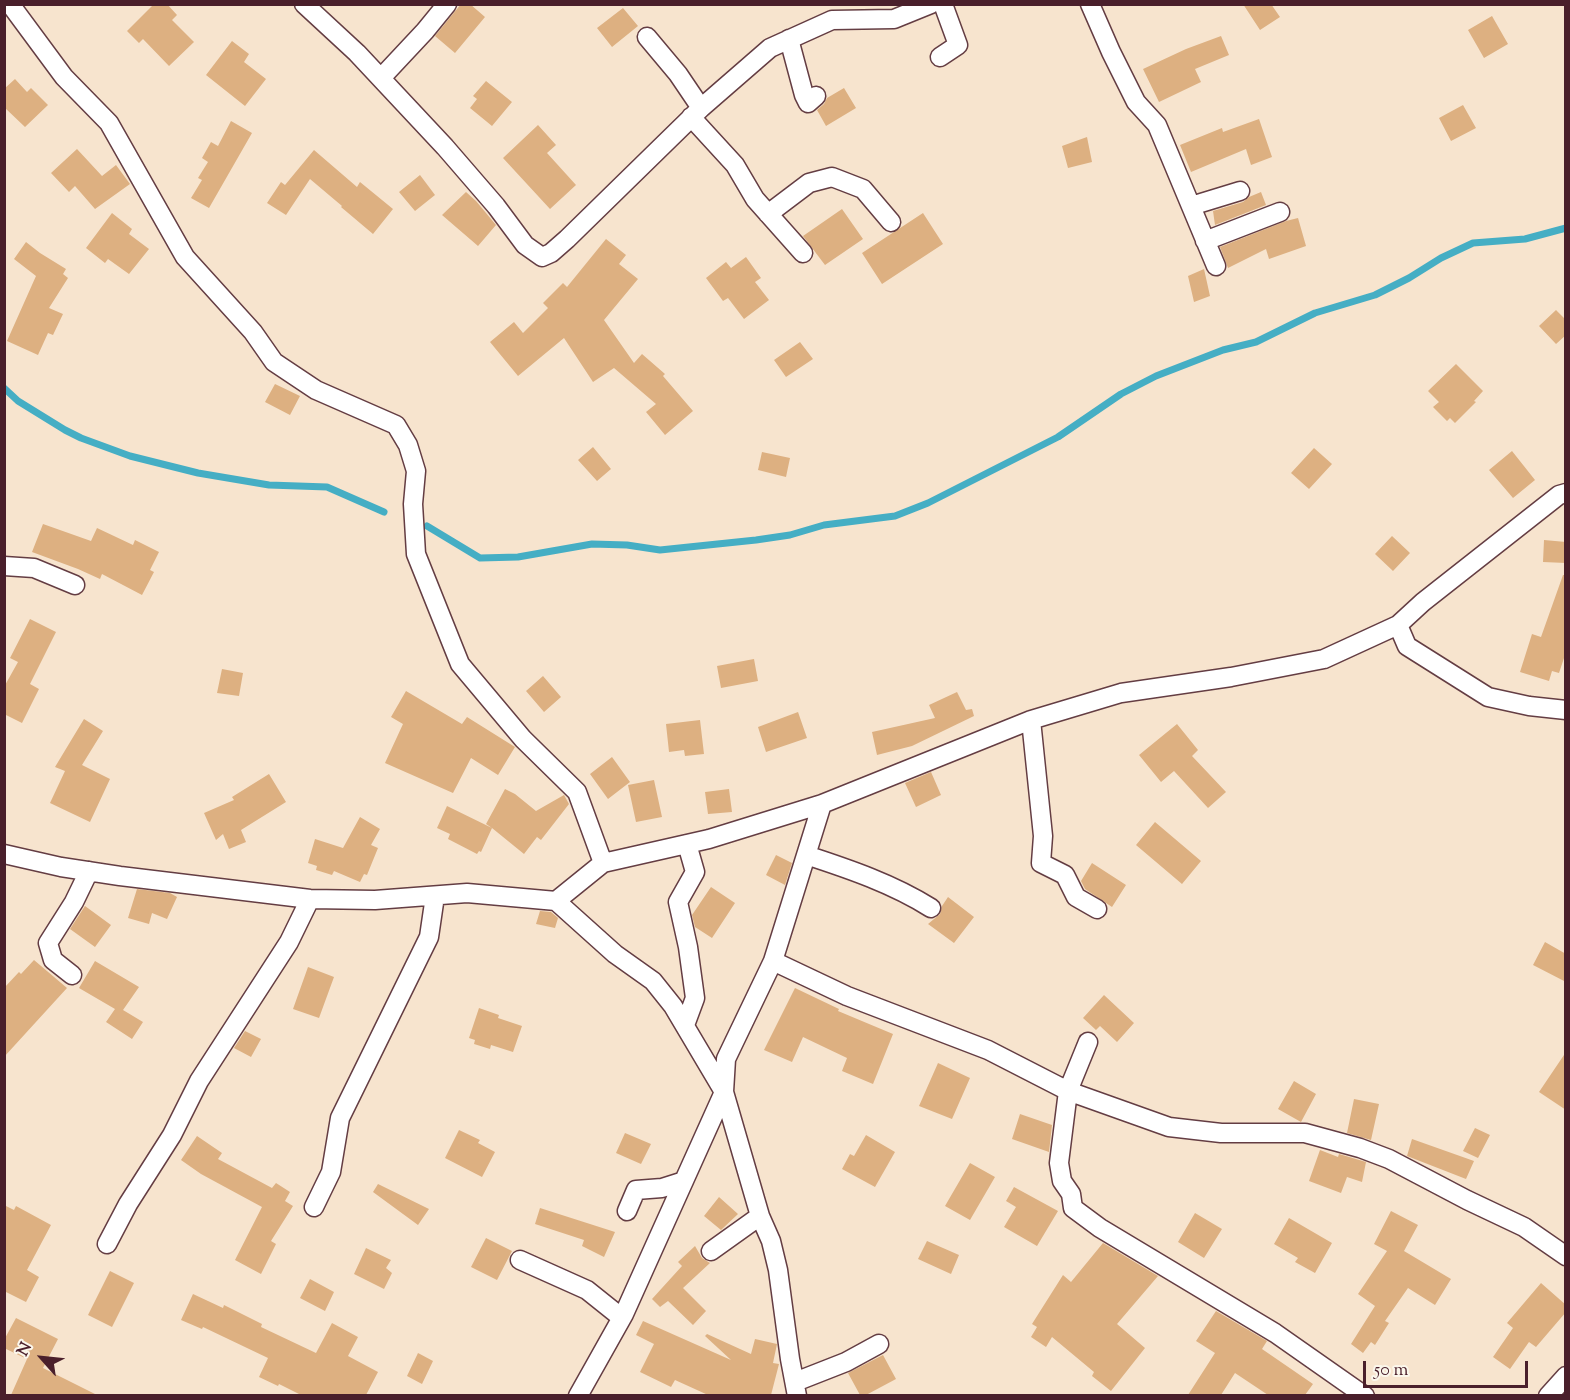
<!DOCTYPE html>
<style>
body{margin:0}
#map{position:relative;width:1570px;height:1400px;overflow:hidden;background:#f7e4ce;font-family:"Sorts Mill Goudy",serif}
canvas{display:block}
.frame{position:absolute;inset:0;border:6px solid #4a1f2b;pointer-events:none}
.north{position:absolute;left:12px;top:1328px;width:60px;height:60px;-webkit-text-stroke:4px #fbf7ec;paint-order:stroke;rotate:297deg;font-size:16px;font-weight:700;line-height:24px;text-align:center;color:#4a1f2b}
.north::after{content:'';display:block;margin:auto;width:21px;height:27px;background:#4a1f2b;clip-path:polygon(50% 0,100% 100%,50% 72%,0 100%)}
.scale{position:absolute;left:1363px;top:1361px;width:165px;height:27px;box-sizing:border-box;border:3px solid #4a1f2b;border-top:0;padding-left:8px;font-size:18px;line-height:21px;white-space:nowrap;color:#4a1f2b;-webkit-text-stroke:4px #fbf7ec;paint-order:stroke}
</style>
<div id="map">
<canvas width="1570" height="1400"></canvas>
<div class="frame"></div>
<div class="north">N</div>
<div class="scale">50 m</div>
</div>
<script>
const c = document.querySelector('canvas').getContext('2d');
c.lineJoin = 'round';
function trace(path, color, width, dash) {
  c.strokeStyle = color;
  c.lineWidth = width;
  c.lineCap = dash ? 'butt' : 'round';
  c.setLineDash(dash || []);
  c.stroke(path);
}
function fill(path, color) {
  c.fillStyle = color;
  c.fill(path, 'evenodd');
}
trace(new Path2D(`
 M4,388l14,13 47,29 16,8 49,18 68,17 71,12 58,2 57,25
 M427,526l53,32 38,-1 74,-13 35,1 33,5 96,-10 34,-5 34,-10 71,-9 33,-13 130,-66 63,-43 35,-18 67,-26 33,-8 59,-29 60,-18 34,-17 32,-20 32,-15 52,-4 41,-11`), '#45aec4', 7);
fill(new Path2D(`
 M154,4h13l10,11 -5,5 22,22 -25,24 -26,-27 -4,4 -12,-12z
 M461,4h9l15,13 -30,36 -20,-17z
 M1243,4h28l9,13 -20,13z
 M623,8l15,18 -26,21 -15,-19z
 M1492,16l16,28 -24,14 -16,-28z
 M1221,36l8,19 -34,14 6,13 -42,20 -16,-33 43,-20z
 M232,41l17,13 -5,8 22,17 -21,27 -39,-31z
 M15,79l12,13 4,-4 17,17 -23,22 -21,-20v-18z
 M486,81l26,21 -20,24 -22,-18 7,-9 -4,-3z
 M844,88l12,20 -30,18 -9,-16 7,-6 3,-6z
 M1463,105l13,23 -25,13 -12,-23z
 M1259,119l13,38 -21,8 -5,-16 -55,23 -11,-27 42,-17 1,4z
 M231,121l21,12 -43,75 -18,-10 11,-18 -4,-2 10,-16 -6,-4 9,-16 7,4z
 M538,125l18,20 -9,8 29,32 -26,24 -47,-51z
 M1087,137l5,25 -24,6 -6,-22z
 M77,149l25,27 14,-11 14,19 -35,25 -20,-23 -6,6 -18,-19z
 M314,150l43,37 3,-5 33,27 -20,25 -32,-27 1,-1 -32,-27 -24,36 -19,-12 14,-21 4,3z
 M420,175l15,20 -20,16 -16,-19z
 M466,192l10,9 20,24 -18,21 -36,-31z
 M1261,192l5,13 -51,20 -2,-14 30,-9 6,-5z
 M842,209l21,30 -38,26 -22,-29z
 M112,213l20,16 -3,5 20,15 -20,25 -21,-15 -3,4 -19,-15z
 M923,213l20,31 -61,40 -20,-31z
 M1298,218l8,28 -37,13 -3,-10 -38,19 -8,-21 66,-26z
 M606,239l20,16 -7,9 19,15 -34,41 30,43 8,-9 23,20 -2,2 30,35 -28,24 -19,-23 10,-8 -42,-36 -21,14 -29,-44 -46,38 -28,-34 24,-20 9,11 25,-25 -5,-5 20,-20 4,4z
 M26,242l14,11 26,16 -3,5 5,4 -19,30 14,6 -10,21 -5,-2 -10,22 -31,-14 29,-65 -22,-17z
 M746,257l15,21 -6,4 14,18 -25,19 -16,-21 -5,3 -17,-23 20,-16 5,6z
 M1204,269l6,27 -16,6 -6,-26z
 M1556,310l10,10v15l-10,9 -17,-18z
 M800,342l13,17 -27,18 -12,-17z
 M1456,364l27,27 -9,10 2,1 -21,21 -5,-5 -3,3 -14,-14 6,-5 -11,-11z
 M275,384l25,12 -10,19 -25,-13z
 M593,447l18,22 -14,12 -19,-21z
 M1314,448l18,16 -23,25 -18,-16z
 M1512,451l23,29 -22,18 -24,-28z
 M762,452l28,6 -4,19 -28,-7z
 M43,524l48,17 6,-13 36,17 2,-5 24,12 -9,18 4,2 -12,23 -40,-21 -2,5 -22,-10 -46,-17z
 M1392,536l18,17 -17,18 -18,-17z
 M1544,540l22,2v21l-23,-1z
 M1563,575h3v77l-7,21 -7,-2 -3,10 -29,-9 12,-38 9,3z
 M30,619l26,13 -26,52 9,5 -17,34 -18,-9v-27l14,-25 -8,-4z
 M754,659l4,22 -37,7 -4,-22z
 M222,669l21,4 -4,23 -22,-3z
 M543,676l18,21 -17,15 -18,-21z
 M406,691l56,33 5,-7 48,30 -17,28 -27,-17 -18,35 -68,-30 18,-39 -12,-7z
 M957,692l9,18 6,-1 2,7 -62,30 -35,9 -5,-23 63,-14 -6,-13z
 M798,712l9,26 -41,14 -8,-25z
 M84,719l19,12 -21,34 28,14 -20,43 -40,-19 15,-32 -10,-4z
 M700,720l4,34 -19,2 -1,-6 -15,2 -3,-28z
 M1177,724l21,26 -6,6 34,36 -18,16 -34,-37 -13,11 -22,-27z
 M612,757l18,25 -22,17 -18,-25z
 M931,772l10,23 -25,12 -11,-24z
 M269,774l17,28 -45,28 5,12 -17,7 -6,-15 -7,6 -12,-27 30,-13 -2,-3z
 M654,780l8,37 -26,5 -8,-37z
 M505,789l10,5 21,17 28,-16 5,9 -28,36 -4,-3 -13,17 -32,-26 -11,24 -2,-1 -2,3 -29,-15 2,-5 -13,-6 10,-22 45,22 -6,-4z
 M729,789l3,23 -24,2 -3,-22z
 M360,817l20,12 -9,16 7,3 -11,27 -3,-1 -4,8 -26,-11 -2,4 -16,-5 1,-4 -9,-3 7,-24 28,9z
 M1155,822l46,39 -19,23 -46,-39z
 M776,855l16,8 -7,22 -19,-10z
 M1092,863l34,22 -14,22 -27,-18 -4,-8z
 M711,887l24,16 -23,35 -17,-11 -3,-12z
 M137,889l33,4 7,4 -10,22 -15,-6 -3,11 -21,-6z
 M948,897l26,20 -20,26 -26,-19 12,-10 2,-8z
 M85,906l26,19 -16,22 -25,-18z
 M540,911l11,1 7,6 -3,10 -19,-4z
 M1545,942l21,12v28l-33,-17z
 M34,960l33,28 -63,69v-69l15,-16 2,2z
 M95,961l44,26 -16,23 20,12 -11,17 -26,-17 9,-13 -36,-21z
 M308,967l26,10 -15,41 -26,-9z
 M795,988l44,21 -1,2 55,23 -20,50 -31,-13 5,-13 -44,-21 -11,25 -28,-12z
 M1104,995l30,28 -17,19 -17,-16 -4,4 -13,-12z
 M479,1008l20,7 -1,3 24,8 -9,26 -22,-7 -1,4 -16,-5 1,-4 -6,-2z
 M245,1031l16,8 -10,18 -17,-9z
 M1566,1052v58l-27,-18z
 M938,1063l32,15 -18,41 -33,-13z
 M1294,1081l22,13 -15,28 -23,-13z
 M1354,1099l25,5 -8,36 -24,-7z
 M1020,1114l32,11 -3,27 -37,-13z
 M1475,1128l15,7 -12,23 -15,-7z
 M459,1130l21,10 -2,3 17,9 -13,25 -37,-19z
 M625,1133l26,11 -10,20 -25,-11z
 M866,1135l29,17 -20,35 -33,-18 8,-15 4,2z
 M197,1136l25,17 -4,6 54,29 4,-5 14,9 -5,9 8,5 -22,35 5,3 -15,30 -26,-14 27,-53 -61,-33 -20,-14z
 M1412,1139l62,22 -8,18 -59,-23z
 M1320,1150l18,7 1,-3 27,8 -4,20 -15,-5 -6,16 -32,-12z
 M970,1163l25,14 -25,43 -25,-14z
 M378,1184l51,25 -11,16 -45,-33z
 M1014,1187l44,24 -21,35 -33,-19 12,-20 -10,-6z
 M719,1197l19,17 -17,16 -17,-14z
 M4,1205l10,5 2,-4 35,19 -24,45 12,7 -13,25 -22,-11z
 M540,1208l75,24 -11,25 -22,-11 2,-6 -49,-16z
 M1391,1211l27,14 -14,26 47,28 -16,26 -27,-17 -23,33 4,2 -14,22 -4,-3 -8,11 -12,-9 24,-38 -17,-12 29,-43 -13,-7z
 M1195,1213l27,16 -18,29 -26,-16z
 M1289,1218l43,25 -17,30 -20,-11 3,-4 -24,-14z
 M486,1238l26,13 -15,29 -26,-13z
 M927,1241l32,14 -8,19 -33,-15z
 M1103,1243l55,33 -41,48 28,24 -34,43 -19,-15 2,-4 -42,-35 -6,10 -15,-10 6,-10 -5,-3 31,-49 8,7z
 M695,1246l7,12 8,5 -27,25 23,23 -13,14 -25,-24 -8,6 -8,-8 30,-33 -4,-4z
 M366,1248l25,12 -5,8 6,5 -8,16 -30,-15z
 M110,1271l24,12 -22,44 -24,-12z
 M310,1279l24,13 -9,19 -25,-13z
 M1541,1283l25,22v7l-30,35 -7,-5 -19,27 -17,-12 20,-29 -6,-5z
 M193,1294l30,14 1,-3 38,19 -1,3 55,26 16,-30 26,14 -10,19 30,16 -12,23h-65l-22,-11 -1,2 -19,-9 9,-19 -65,-31 -1,2 -21,-9z
 M1216,1311l51,30 -5,8 51,35 -8,11h-37l-33,-22 -14,22h-33l27,-42 -19,-12z
 M16,1318l42,21 -15,29 54,27h-86l16,-36 -23,-11v-8z
 M643,1321l88,39 -26,-24 2,-2 44,20 4,-15 22,5 -4,19 6,1 -8,31h-63l-33,-15 -4,7 -31,-15 14,-28 -18,-9z
 M418,1353l15,8 -11,23 -15,-8z
 M883,1355l13,24 -30,16h-6l-12,-22z`), '#ddb081');
const minor = new Path2D(`
 M10,4l54,73 45,46 76,134 68,75 21,30 42,28 80,35 12,20 8,26 -3,33 3,50 44,110 63,75 54,53 26,71
 M304,4l53,49 88,94 51,59 29,39 17,12 9,-4 16,-14 134,-131 69,-60 62,-28 62,-1 37,-15
 M1090,4l21,48 25,50 21,23 59,141
 M647,37l31,37 23,34
 M789,39l15,56 4,8 8,-7
 M940,57l18,-12 -15,-41
 M381,78l44,-47 22,-27
 M691,117l44,48 20,34 48,54
 M1191,206l49,-15
 M768,214l41,-31 23,-6 31,12 28,33
 M1205,241l75,-29
 M4,566l30,2 41,17
 M1398,625l9,21 81,51 41,9 37,4
 M1031,720l12,116 -2,27 24,12 11,22 21,12
 M4,854l57,13 59,9 190,23 65,1 92,-7 89,8 47,-38 106,-24 113,-35 209,-84 90,-27 110,-16 93,-18 74,-34 25,-23 136,-107 7,-2
 M806,855c43,14 87,29 125,53
 M556,901l59,53 38,27 20,25 51,86 36,124 11,25 7,29 12,89 7,37
 M773,961l74,35 141,54 80,41 101,36 52,6h84l55,15 29,11 78,41 57,27 42,29
 M72,975l-19,-15 -5,-17 26,-41 15,-31
 M685,1025l10,-27 -7,-51 -10,-45 17,-30 -8,-28
 M1088,1042l-20,49 -9,72 3,18 9,13 2,14 27,20 175,105 90,63
 M314,1207l17,-35 9,-54 89,-181 6,-41
 M627,1211l9,-21 26,-2 22,-7
 M107,1244l21,-40 44,-69 27,-54 90,-139 21,-43
 M711,1251l49,-35
 M520,1260l67,30 35,28
 M795,1382l51,-20 33,-18
 M578,1396l46,-82 100,-222 2,-33 47,-98 49,-157
 M1548,1396l18,-20`);
trace(minor, '#643d43', 21);
trace(minor, '#fff', 18);
</script>
